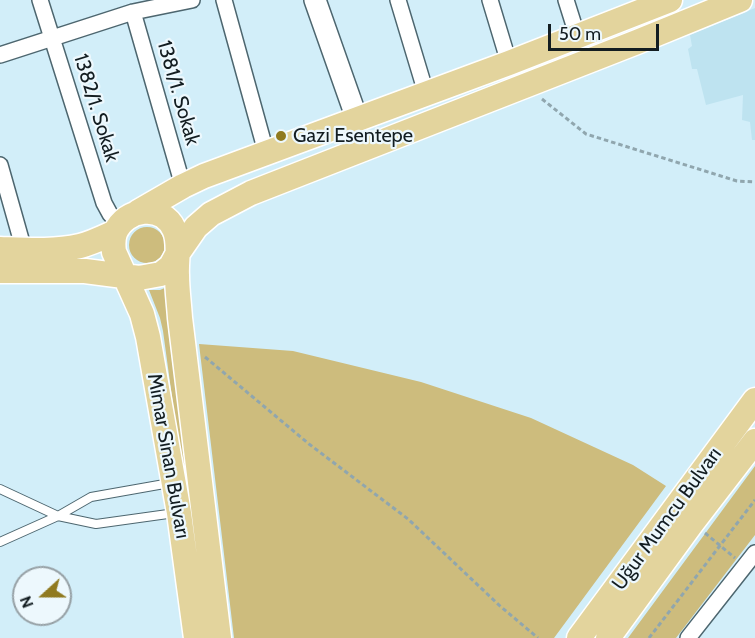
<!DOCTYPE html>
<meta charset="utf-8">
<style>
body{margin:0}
#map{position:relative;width:755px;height:638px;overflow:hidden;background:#d2eef9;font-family:Cabin,sans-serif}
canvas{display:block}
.north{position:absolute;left:12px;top:566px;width:60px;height:60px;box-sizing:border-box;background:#edf8fd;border:2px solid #96a0a5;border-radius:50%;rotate:249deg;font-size:16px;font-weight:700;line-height:24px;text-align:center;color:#131d21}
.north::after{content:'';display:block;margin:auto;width:21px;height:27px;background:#907a20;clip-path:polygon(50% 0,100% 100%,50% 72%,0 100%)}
.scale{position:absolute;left:548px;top:24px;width:111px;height:27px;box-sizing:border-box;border:3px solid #131d21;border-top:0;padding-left:8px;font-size:18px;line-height:21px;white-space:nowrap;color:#131d21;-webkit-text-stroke:4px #edf8fd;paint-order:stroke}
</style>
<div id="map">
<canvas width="755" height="638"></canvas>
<div class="north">N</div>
<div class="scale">50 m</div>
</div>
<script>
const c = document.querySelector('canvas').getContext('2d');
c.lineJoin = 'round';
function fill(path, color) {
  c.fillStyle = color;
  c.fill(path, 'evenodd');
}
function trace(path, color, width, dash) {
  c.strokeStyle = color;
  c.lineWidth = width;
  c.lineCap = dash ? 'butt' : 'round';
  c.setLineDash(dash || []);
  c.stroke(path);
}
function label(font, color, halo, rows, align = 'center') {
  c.font = font + ' Cabin,sans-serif';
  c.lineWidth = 4.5;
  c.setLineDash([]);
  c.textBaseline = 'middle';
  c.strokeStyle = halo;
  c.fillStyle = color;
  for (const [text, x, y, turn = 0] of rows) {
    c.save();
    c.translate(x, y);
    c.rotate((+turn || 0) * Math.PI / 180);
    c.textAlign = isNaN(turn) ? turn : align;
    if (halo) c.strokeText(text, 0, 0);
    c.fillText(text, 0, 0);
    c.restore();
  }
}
fill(new Path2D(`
 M755,8v132h-3l-2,-18 -8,-2 1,-25 -37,10 -9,-36h-5l-4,-20 4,-3 -2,-11z`), '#bee3f0');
fill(new Path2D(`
 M129 245a18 18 0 1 1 36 0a18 18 0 1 1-36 0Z
 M167,287l1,40 7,56 32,240 -26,-160 -18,-132 -3,-13 -11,-28h11z
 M199,344l94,7 128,31 110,36 102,47 33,21 -112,152h-320z
 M755,466v69l-79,103h-48z`), '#cdbc7d');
const service = new Path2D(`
 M0,489l58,27 38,8 79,-11
 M0,542l58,-26 33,-19 79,-14`);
const minor = new Path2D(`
 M40,0l64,203 6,11 10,11
 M224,0l42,152
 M398,0l28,93
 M490,0l19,63
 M566,0l11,35
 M133,12l50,174
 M0,55l133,-43 59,-12
 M0,165l24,85
 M688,638l67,-85`);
const secondary = new Path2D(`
 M315,0l42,119`);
const primary = new Path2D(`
 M138,212l45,-26 21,-10 305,-113 161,-63
 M0,249c26,1 54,3 80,-3 12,-3 24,-9 35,-14
 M0,271h85l54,7 22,-4 10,-8 7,-13 18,-26 15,-13 40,-21 386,-151 103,-42
 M196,638l-17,-125 -31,-176 -6,-23 -28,-62c-1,-7 -1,-13 1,-19 10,-25 47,-30 59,-4 7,14 2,31 3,46 0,14 2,28 3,43l39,320
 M579,638l176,-238
 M608,638l84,-115 63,-82`);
trace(service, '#4d666f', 10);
trace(minor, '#4d666f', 18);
trace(secondary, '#4d666f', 24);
trace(primary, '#fff', 27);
trace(new Path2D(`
 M542,99l44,35 151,47 18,1
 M205,357l104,87 99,75 92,87 38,32
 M705,533l30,25
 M649,638l106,-138`), '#90a6ae', 3, [4.5, 3]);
trace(service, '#fff', 8);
trace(minor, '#fff', 15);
trace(secondary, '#fff', 21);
trace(primary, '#e3d49d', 24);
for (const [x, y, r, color] of [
 [281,136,6,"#907a20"]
]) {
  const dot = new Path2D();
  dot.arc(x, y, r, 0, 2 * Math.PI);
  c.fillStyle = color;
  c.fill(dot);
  trace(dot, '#edf8fd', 2);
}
label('20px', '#131d21', '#edf8fd', [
 ["1381/1. Sokak",178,93,74],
 ["1382/1. Sokak",96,108,73],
 ["Mimar Sinan Bulvarı",168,456,80],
 ["Uğur Mumcu Bulvarı",667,519,-54]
]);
label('20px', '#131d21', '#edf8fd', [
 ["Gazi Esentepe",293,136]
], 'left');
</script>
